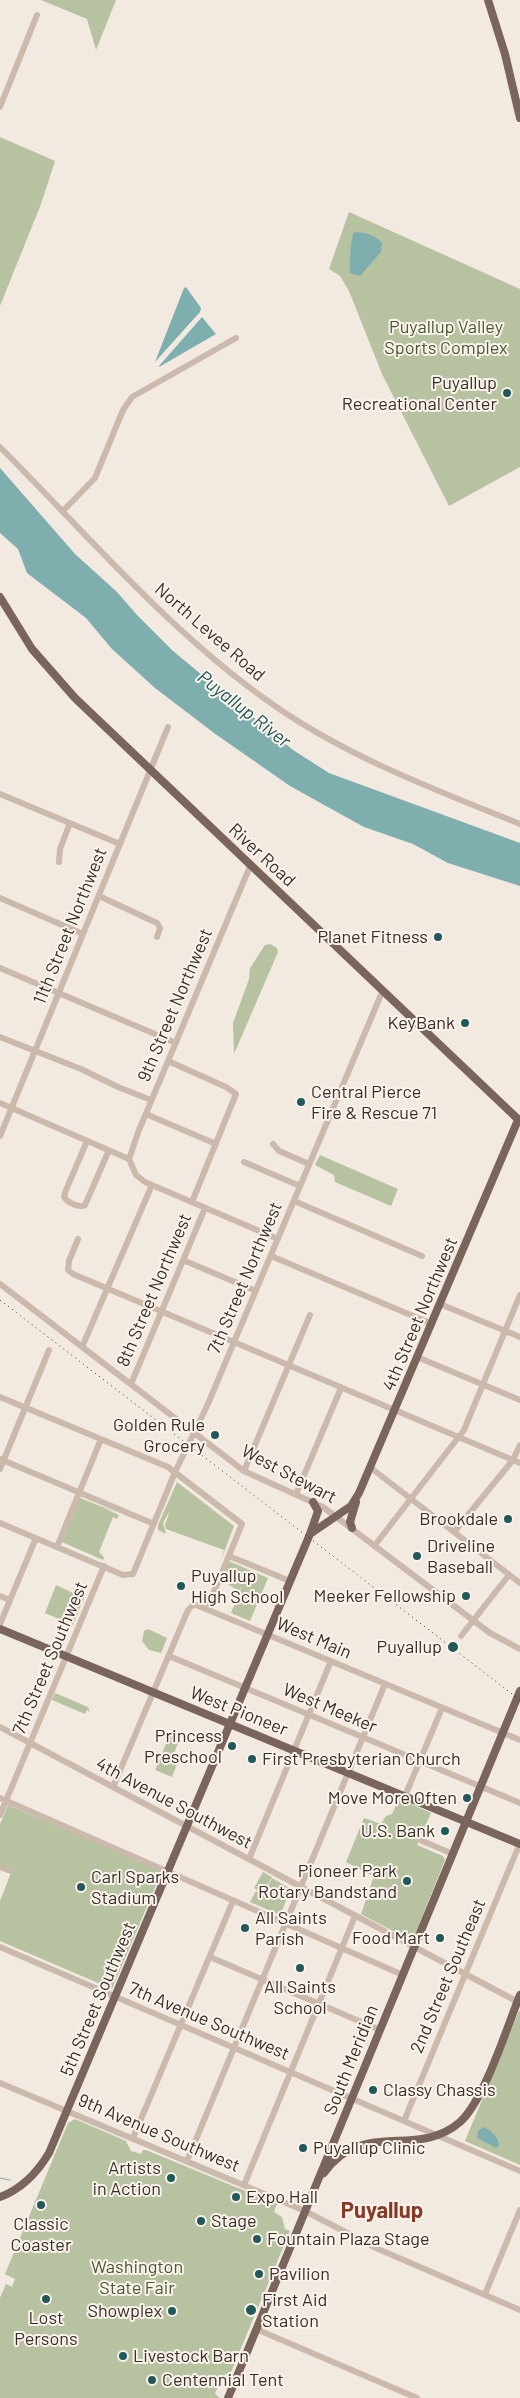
<!DOCTYPE html>
<style>
body{margin:0}
canvas{display:block;background:#f2e9e0}
</style>
<canvas width="520" height="2398"></canvas>
<script>
const c = document.querySelector('canvas').getContext('2d');
c.lineJoin = 'round';
function fill(path, color) {
  c.fillStyle = color;
  c.fill(path, 'evenodd');
}
function trace(path, color, width, dash) {
  c.strokeStyle = color;
  c.lineWidth = width;
  c.lineCap = dash ? 'butt' : 'round';
  c.setLineDash(dash || []);
  c.stroke(path);
}
function label(font, color, halo, rows, align = 'center') {
  c.font = font + ' Barlow,sans-serif';
  c.lineWidth = 4;
  c.setLineDash([]);
  c.textBaseline = 'middle';
  c.strokeStyle = halo;
  c.fillStyle = color;
  for (const [text, x, y, turn = 0] of rows) {
    c.save();
    c.translate(x, y);
    c.rotate((+turn || 0) * Math.PI / 180);
    c.textAlign = isNaN(turn) ? turn : align;
    if (halo) c.strokeText(text, 0, 0);
    c.fillText(text, 0, 0);
    c.restore();
  }
}
fill(new Path2D(`
 M41,0h75l-20,50 -9,-31z
 M0,137l55,24 -14,43 -41,102z
 M349,212l171,77v178l-71,39 -67,-132 -33,-83 -9,-15 -11,-7z
 M270,944l7,4 1,4 -44,102 -1,-31 16,-44 1,-11 15,-23z
 M320,1155l78,34 -7,17 -56,-24 -1,-7 -19,-10z
 M177,1482l57,44 -13,34 3,-10 -58,-21 -1,-4 5,-15 -7,13 3,11 -8,-4v-5z
 M80,1498l38,15 -15,-5 16,7 -2,4 -4,-2 -14,35 5,5 -1,3 -41,-18z
 M231,1562l37,16 -18,43 -19,-8 11,-27 -3,5 -18,-11 7,-17z
 M56,1585l28,13 -11,27 -28,-12z
 M148,1629l19,9 -6,15 -12,-3 -7,-9 2,-10z
 M55,1693l33,14 2,5 -3,-2 -2,4 -33,-14z
 M170,1734l10,4 -7,18 6,3 -7,18 -17,-7z
 M399,1799l32,14 -14,32 26,11 2,4 -31,77 -4,3 -49,-26 12,-35 -2,-4 -25,-13 18,-44 17,6 5,-8 6,-2z
 M8,1805l154,66 -50,118 -112,-48v-40l12,-31 -12,-5v-41z
 M263,1872l9,5 -9,16 -9,-5z
 M272,1878l19,11 -11,26 -30,-13 6,-11 8,3z
 M519,2011h1v154l-55,-24z
 M75,2119l51,22 5,10 10,3 2,-4h3l131,54 -3,8 8,5 3,12 5,2 -59,141 -9,4 -7,18 5,4h-220v-100l6,-14 6,3 3,-8 -10,-5 63,-151z`), '#b7c2a0');
fill(new Path2D(`
 M354,232c10,0 22,3 28,11l-1,9 -21,24 -10,-3c-1,-5 1,-38 4,-41z
 M186,287l15,21 -1,4 -45,50 29,-74z
 M202,317l14,17 -57,33v-1z
 M0,468l75,86 42,38 20,23 36,36 120,99 36,23 191,70v43l-72,-23 -35,-19 -49,-17 -74,-41 -76,-53 -59,-45 -43,-39 -26,-31 -59,-45 -9,-24 -18,-16z
 M484,2127c6,3 15,10 15,18l-3,3 -19,-10 1,-7z`), '#7faeaf');
trace(new Path2D(`
 M0,2178l10,2`), '#7faeaf', 1);
trace(new Path2D(`
 M0,107l37,-92
 M0,447c89,89 171,187 275,259 75,52 161,84 245,118
 M63,511l32,-33 28,-68 9,-13 104,-59
 M0,794l120,50
 M59,862l1,-13 10,-26
 M99,896l58,27 3,5 -3,9
 M0,898l83,36
 M0,968l176,75
 M0,1037l81,32 37,18 33,13
 M168,1061l58,26 10,7 -44,108
 M0,1103l129,56 7,16 9,7 133,57
 M146,1114l70,30
 M0,1136l168,-409
 M87,1141l-21,49 -2,7c4,6 15,11 21,8l24,-55
 M273,1144l6,7 30,13
 M129,1159l10,-29 112,-266
 M244,1162l56,24
 M294,1201l128,55
 M78,1239l-9,22 -1,9 5,4 447,189
 M271,1256l161,68
 M183,1260l73,31
 M0,1284l244,187 79,36 167,126 30,16
 M440,1304l80,33
 M82,1347l70,-162
 M417,1357l103,43
 M131,1384l74,-176
 M0,1397l168,70 74,57 -35,85
 M0,1459l154,65
 M371,1468l149,115
 M0,1469l49,-119
 M244,1471l66,-156
 M296,1494l45,-106
 M0,1523l123,52 10,-1 42,-102 32,-66 176,-416
 M454,1532l59,-72 7,-15
 M375,1545l89,-115 56,-135
 M57,1547l44,-108
 M229,1556l61,25
 M0,1596l10,4
 M0,1624l36,-86
 M461,1636l48,-61
 M169,1656l351,147
 M0,1727l520,276
 M113,1787l75,-177 6,-6 326,136
 M405,1796l37,-88
 M0,1798l403,177
 M0,1815l104,-249
 M420,1840l33,14
 M249,1859l82,-198
 M0,1867l11,4
 M0,1947l520,224
 M210,1957l170,73
 M0,2083l305,128 73,38 142,61
 M404,2121l116,-278
 M133,2138l100,-237
 M187,2161l198,-477
 M244,2185l111,-269
 M485,2294l35,-84
 M256,2329l161,69`), '#cbb9ac', 6);
trace(new Path2D(`
 M488,0l17,54 15,64
 M0,597l32,52 43,49 445,423
 M352,1528l-2,-6 6,-20
 M310,1534l41,-28 8,-13 159,-373
 M0,1629l520,215
 M324,2173c39,-55 92,-13 136,-51 24,-21 47,-95 60,-127
 M0,2197c22,-8 37,-24 49,-44l261,-619 8,-23 -5,-9
 M228,2398l292,-707`), '#7a655c', 8);
trace(new Path2D(`
 M0,1300l520,400`), '#392e2a', 1, [1, 4]);
for (const [x, y, r, color] of [
 [507,393,5,"#21585a"],
 [438,937,5,"#21585a"],
 [465,1023,5,"#21585a"],
 [301,1102,5,"#21585a"],
 [215,1435,5,"#21585a"],
 [508,1519,5,"#21585a"],
 [417,1556,5,"#21585a"],
 [181,1586,5,"#21585a"],
 [466,1596,5,"#21585a"],
 [453,1647,6,"#21585a"],
 [232,1746,5,"#21585a"],
 [252,1759,5,"#21585a"],
 [467,1798,5,"#21585a"],
 [445,1831,5,"#21585a"],
 [407,1881,5,"#21585a"],
 [81,1887,5,"#21585a"],
 [245,1928,5,"#21585a"],
 [440,1938,5,"#21585a"],
 [300,1968,5,"#21585a"],
 [373,2090,5,"#21585a"],
 [303,2148,5,"#21585a"],
 [171,2178,5,"#21585a"],
 [236,2197,5,"#21585a"],
 [41,2205,5,"#21585a"],
 [201,2221,5,"#21585a"],
 [257,2239,5,"#21585a"],
 [259,2274,5,"#21585a"],
 [46,2299,5,"#21585a"],
 [251,2310,6,"#21585a"],
 [172,2311,5,"#21585a"],
 [123,2356,5,"#21585a"],
 [152,2380,5,"#21585a"]
]) {
  const dot = new Path2D();
  dot.arc(x, y, r, 0, 2 * Math.PI);
  c.fillStyle = color;
  c.fill(dot);
  trace(dot, '#faf3ec', 2);
}
label('18px', '#49572f', '#faf3ec', [
 ["Puyallup Valley",446,327],
 ["Sports Complex",446,348],
 ["Washington",137,2267],
 ["State Fair",137,2288]
]);
label('18px', '#392e2a', '#faf3ec', [
 ["Puyallup",497,383,"right"],
 ["Recreational Center",497,404,"right"],
 ["Planet Fitness",428,937,"right"],
 ["KeyBank",455,1023,"right"],
 ["Central Pierce",311,1092],
 ["Fire & Rescue 71",311,1113],
 ["Golden Rule",205,1425,"right"],
 ["Grocery",205,1446,"right"],
 ["Brookdale",498,1519,"right"],
 ["Driveline",427,1546],
 ["Baseball",427,1567],
 ["Puyallup",191,1576],
 ["High School",191,1597],
 ["Meeker Fellowship",456,1596,"right"],
 ["Puyallup",442,1647,"right"],
 ["Princess",222,1736,"right"],
 ["Preschool",222,1757,"right"],
 ["First Presbyterian Church",262,1759],
 ["Move More Often",457,1798,"right"],
 ["U.S. Bank",435,1831,"right"],
 ["Pioneer Park",397,1871,"right"],
 ["Rotary Bandstand",397,1892,"right"],
 ["Carl Sparks",91,1877],
 ["Stadium",91,1898],
 ["All Saints",255,1918],
 ["Parish",255,1939],
 ["Food Mart",430,1938,"right"],
 ["All Saints",300,1987,"center"],
 ["School",300,2008,"center"],
 ["Classy Chassis",383,2090],
 ["Puyallup Clinic",313,2148],
 ["Artists",161,2168,"right"],
 ["in Action",161,2189,"right"],
 ["Expo Hall",246,2197],
 ["Stage",211,2221],
 ["Classic",41,2224,"center"],
 ["Coaster",41,2245,"center"],
 ["Fountain Plaza Stage",267,2239],
 ["Pavilion",269,2274],
 ["First Aid",262,2300],
 ["Station",262,2321],
 ["Showplex",162,2311,"right"],
 ["Lost",46,2318,"center"],
 ["Persons",46,2339,"center"],
 ["Livestock Barn",133,2356],
 ["Centennial Tent",162,2380]
], 'left');
label('18px', '#392e2a', '#faf3ec', [
 ["North Levee Road",210,632,41],
 ["River Road",262,855,43],
 ["11th Street Northwest",70,926,-68],
 ["9th Street Northwest",175,1005,-67],
 ["7th Street Northwest",245,1278,-67],
 ["8th Street Northwest",154,1290,-67],
 ["4th Street Northwest",420,1314,-67],
 ["West Stewart",289,1474,28],
 ["West Main",314,1638,23],
 ["7th Street Southwest",50,1658,-67],
 ["West Meeker",330,1708,23],
 ["West Pioneer",239,1711,22],
 ["4th Avenue Southwest",174,1803,28],
 ["2nd Street Southeast",448,1976,-67],
 ["5th Street Southwest",98,1999,-67],
 ["7th Avenue Southwest",209,2021,23],
 ["South Meridian",351,2060,-68],
 ["9th Avenue Southwest",159,2133,23]
]);
label('italic 19px', '#21585a', '#faf3ec', [
 ["Puyallup River",244,709,38]
]);
label('bold 22px', '#863925', '#faf3ec', [
 ["Puyallup",382,2211]
]);
</script>
